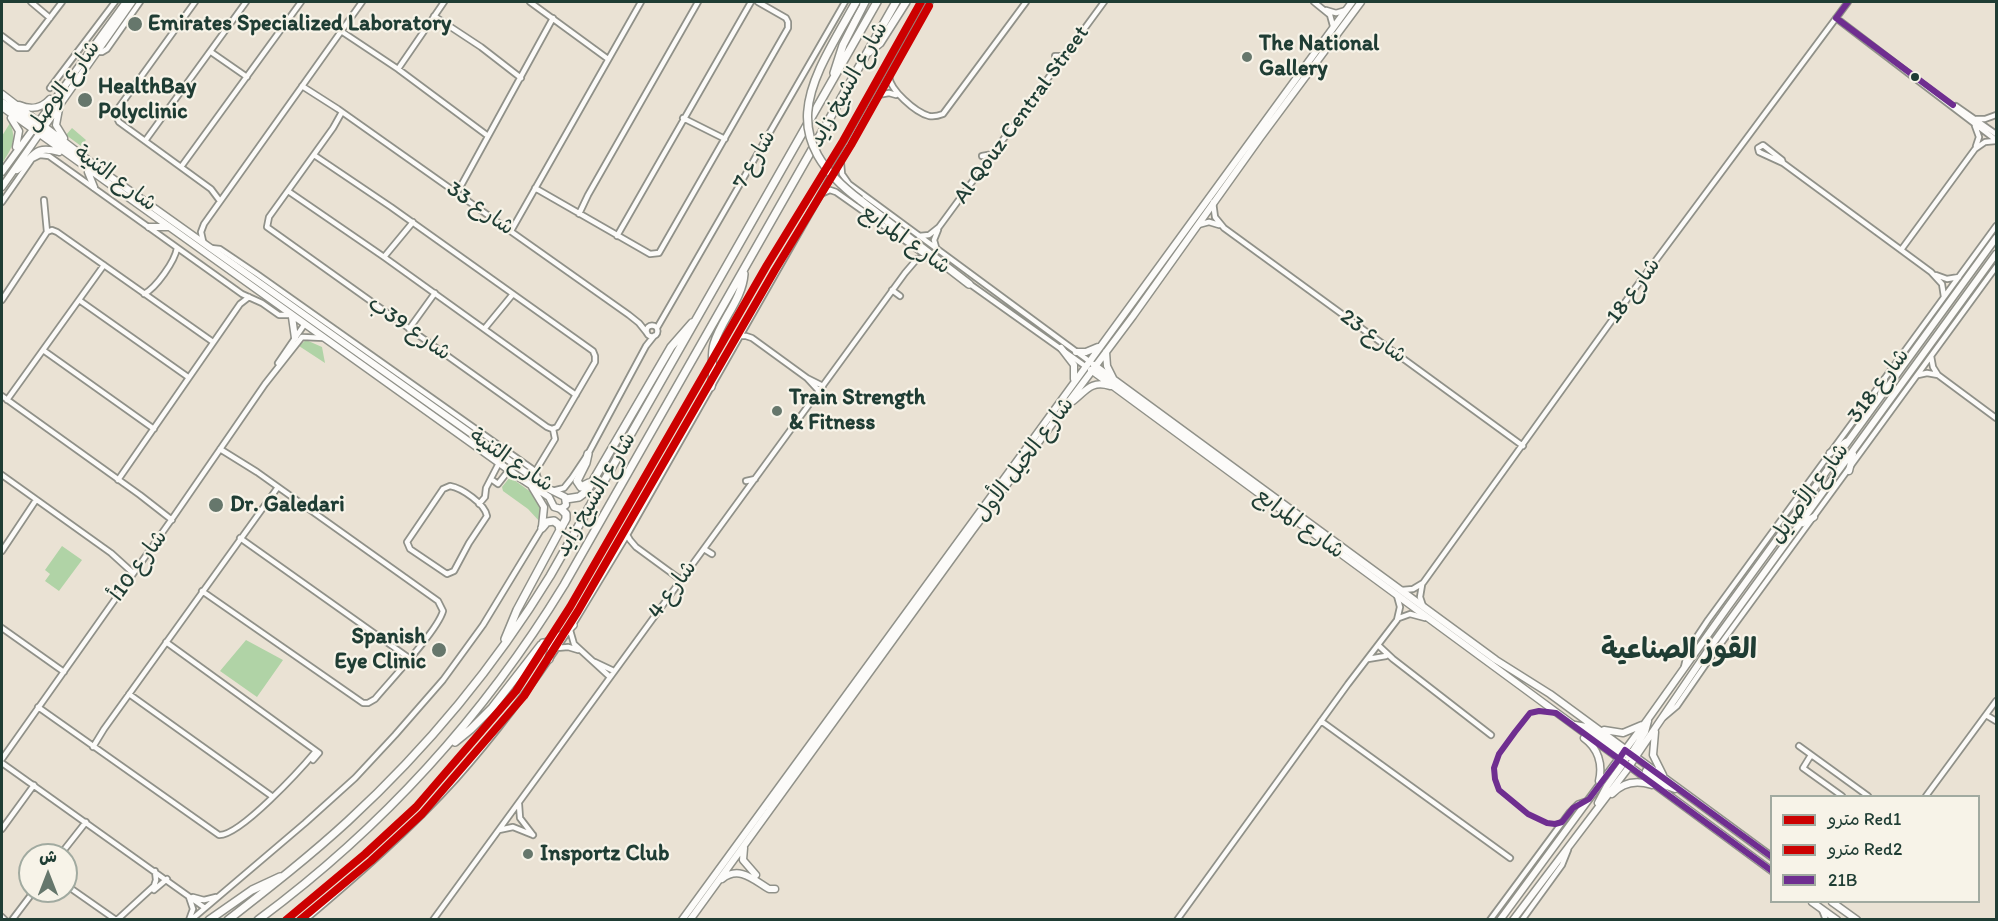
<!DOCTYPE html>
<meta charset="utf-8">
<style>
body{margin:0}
#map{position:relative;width:1998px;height:921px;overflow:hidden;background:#eae2d4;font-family:Itim,"Playpen Sans Arabic",sans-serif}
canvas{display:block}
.frame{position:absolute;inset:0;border:3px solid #1f3d34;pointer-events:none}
.legend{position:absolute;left:1770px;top:795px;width:210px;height:108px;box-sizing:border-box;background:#f7f3e8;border:2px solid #a1aaa0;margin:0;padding:8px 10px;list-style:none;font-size:18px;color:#1f3d34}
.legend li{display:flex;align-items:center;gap:12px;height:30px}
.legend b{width:30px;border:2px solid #a1aaa0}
.north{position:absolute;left:18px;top:843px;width:60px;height:60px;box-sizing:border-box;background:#f7f3e8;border:2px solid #a1aaa0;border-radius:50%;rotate:0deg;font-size:16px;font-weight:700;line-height:24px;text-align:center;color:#1f3d34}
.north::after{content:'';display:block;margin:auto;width:21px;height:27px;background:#66776c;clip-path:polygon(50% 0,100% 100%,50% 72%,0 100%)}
</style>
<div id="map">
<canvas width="1998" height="921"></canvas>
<div class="frame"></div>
<ul class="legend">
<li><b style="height:8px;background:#c00"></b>مترو Red1</li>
<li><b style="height:8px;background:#c00"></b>مترو Red2</li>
<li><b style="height:8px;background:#6f2e90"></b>21B</li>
</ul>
<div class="north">ش</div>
</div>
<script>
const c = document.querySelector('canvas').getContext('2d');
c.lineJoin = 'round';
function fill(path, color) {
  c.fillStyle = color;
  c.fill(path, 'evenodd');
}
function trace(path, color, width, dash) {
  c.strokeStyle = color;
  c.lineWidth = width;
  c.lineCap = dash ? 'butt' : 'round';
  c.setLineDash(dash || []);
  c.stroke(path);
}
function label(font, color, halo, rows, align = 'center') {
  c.font = font + ' Itim,"Playpen Sans Arabic",sans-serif';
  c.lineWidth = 4.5;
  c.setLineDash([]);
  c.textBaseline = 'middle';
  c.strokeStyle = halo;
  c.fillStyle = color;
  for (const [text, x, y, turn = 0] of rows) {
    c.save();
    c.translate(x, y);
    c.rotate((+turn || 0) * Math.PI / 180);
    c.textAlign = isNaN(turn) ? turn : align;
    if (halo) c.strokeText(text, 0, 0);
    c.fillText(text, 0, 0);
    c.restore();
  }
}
fill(new Path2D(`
 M10,123c7,17 2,25 -7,39l-1,-26z
 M72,128l14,12 -5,6 -15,-11z
 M306,340l16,7 3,16 -26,-17z
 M510,477l25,18 6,11 -1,16 -12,-13 -25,-18 -1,-4z
 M62,546l20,14 -23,31 -14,-10 5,-7 -5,-4z
 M246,640l37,20 -26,37 -37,-26z`), '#b0d3a6');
const minor = new Path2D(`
 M31,2l19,16
 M195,2l-78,108 -1,6 3,6 92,67 9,12
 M530,2l78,57
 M1314,2l16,13 3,11
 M1326,10l10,3 10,-3
 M434,16l47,31 40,31
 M1836,18l160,122
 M341,31l57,38 90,67
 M2,36l16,12h9l35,-46
 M96,52h6l5,-3 33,-47
 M211,52l36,25
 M1055,56h10
 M398,69l46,-67
 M889,76c1,14 26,36 40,40 5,1 9,0 14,-2l83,-112
 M302,86l36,23 291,206 10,8 8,10
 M50,88l65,-86
 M878,95l11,-2 7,2
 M1956,106l40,28
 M683,118l42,21
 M1976,119h9l11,-4
 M1975,126l4,11 -3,9
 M145,141l101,-139
 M1763,145l19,15 1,3 -24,-11 -1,-4z
 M314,155l77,52 202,144 2,5v6l-38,65 -5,2 -5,-2 -280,-200 2,-10 64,-89 9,-16
 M982,156l11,-2
 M841,163l1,11 7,10 240,177
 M1783,163l148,109 11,12 2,13
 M181,167l120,-165
 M535,188l115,66 9,-1 129,-225v-6l-2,-4 -28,-16
 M288,191l96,66 192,138
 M457,193l96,-175
 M823,193l7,-3 6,2 92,65
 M44,200l3,32
 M2,202l30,-43 8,-4 9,1 193,138 20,9 17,12h11
 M1213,202l2,15 9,11 299,218
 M579,214l9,-19 110,-193
 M1198,225l11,-3 10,3
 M511,231l130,-229
 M47,232l5,-2 5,2 156,110
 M617,236l134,-234
 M919,236l10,-1 10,-8 165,-225
 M203,241l-2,-9 3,-8 158,-222
 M936,247l-2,-7 4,-10
 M211,248l9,1 37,25 274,194 5,4 3,10
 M1901,250l74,-101 10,-7 11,-1
 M384,257l29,-35
 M1936,275l11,4 12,-2
 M967,282l118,84
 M892,290l8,6
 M144,294c12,-6 31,-33 33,-46
 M2,300l45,-68
 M79,300l109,77
 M646.5 331a5.5 5.5 0 1 1 11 0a5.5 5.5 0 1 1-11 0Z
 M485,328l28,-34
 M657,328l188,-326
 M409,329l26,-36
 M740,336h6l6,2 55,40 12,13
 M43,350l111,79
 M1931,356l2,11 5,8 58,43
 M278,363l26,-38
 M1918,375l9,-2 11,2
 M807,378l16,8
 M2,396l138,99 32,25
 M7,400l97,-135
 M535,472l20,-33 -2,-10
 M2,475l109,78 22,20
 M491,479l7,5 11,-14
 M118,480l122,-176 9,-7
 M746,481l9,-2
 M450,486c12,2 35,18 37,30l-18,27 -15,28 -7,3 -37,-25 -3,-7 36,-53z
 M552,491l12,-3 8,-10 16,-24 58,-108 8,-10
 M479,504l6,-7 1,-9 13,-25
 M627,535l3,5 6,7 45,33
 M240,538l169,120
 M704,549l8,5
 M2,551l34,-51
 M1422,585l-2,12 3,9
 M1402,590l11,-1 10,-6 210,-292 215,-289
 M202,591l161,112h5l7,-4c15,-18 63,-69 68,-88l-5,-10 -181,-129 -37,-23
 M1399,618l11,-4 15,4
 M572,626l55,-91 303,-533
 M2,628l62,44
 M570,630l4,14 36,33
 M166,642l153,111 -6,7
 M1378,645l15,14 98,76
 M557,648l11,-1 10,3
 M1368,659l18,-3
 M595,662l19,9
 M1684,667l4,-17 20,-30 288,-394
 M129,694l144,103
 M38,707l181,128c21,1 82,-66 97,-84
 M1986,715l10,6
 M1664,717l13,-11 29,-42 290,-397
 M1321,721l189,137
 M1799,746l69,50
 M93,747l11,-18 174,-242
 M1811,755l-8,13 39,28
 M2,759l172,-243 91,-132 37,-47 22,1
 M2,763l203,145
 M1926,796l70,-95
 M519,804l1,14 13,17
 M2,829l32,-44
 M499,830l14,-3 20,8
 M60,855l26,-33
 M66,885l50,35
 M154,890l13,-11
 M189,897l4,12 -4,11
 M193,897l11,3 12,-3
 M1822,910l4,10
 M2,917l3,3
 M12,920l22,-29
 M117,920l37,-34 2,-6 -1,-9
 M191,920l114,-97 50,-45 40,-43 48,-55 40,-55 59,-97
 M305,920c53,-45 105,-90 151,-141 40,-45 77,-95 111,-146
 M433,920l472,-647 12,-14 11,-2
 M1177,920l171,-236 49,-64 3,-13 -3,-11
 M1490,920l80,-108 8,-8 9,-3
 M1522,920l40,-55 6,-15`);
const major = new Path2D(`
 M2,94l103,79 444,316 16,8 1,8 -5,4 -7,-2 -5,-10 -29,-19 -518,-371
 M2,102l77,55
 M19,105c12,5 22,4 31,-6
 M59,109l-3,16 8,13
 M11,118l8,13 -3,16
 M17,170c17,-12 16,-26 42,-18
 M2,172l124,-170
 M88,172l6,15
 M2,187l130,-185
 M149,227h18
 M292,317l3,21
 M1061,348l13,17v14
 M1076,352h10l12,-5
 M1106,352l1,14 6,12
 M1094,365l402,295 54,34 222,163
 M1091,370l681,501
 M1881,394l3,-14
 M1073,401c13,-10 18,-21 37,-15
 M1830,453l16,-11
 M1849,471l4,-17
 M532,487l12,20 -2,20
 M1803,523l11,-6
 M1575,725l11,2 38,28
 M1604,730l19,3 19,-8
 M1655,732l-2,23 10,20
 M1584,738c14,10 19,26 15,43
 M1629,757l16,-25 3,-11
 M1646,771l18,14 11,4
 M1612,794c11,-12 25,-14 40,-9
 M1598,803l9,-17 18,-25
 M744,848l-1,12 13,15
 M722,879c17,-14 32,1 47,10h6
 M1812,902l25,18
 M1832,902l25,18
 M682,920l670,-918
 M690,920l282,-389 161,-215 127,-178 101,-136
 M1500,920l148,-201 79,-111 269,-370
 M1513,920l113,-149 85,-125 285,-392`);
const highway = new Path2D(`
 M869,52l11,-9 26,-41
 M834,73l9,-28 22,-43
 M860,200l109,84
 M711,387c4,-14 -1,-29 3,-43 7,-24 28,-44 30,-70
 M588,454l-2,9 -9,18 4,6 8,-4
 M566,499l13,-2 8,-6 84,-144 21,-24
 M542,528l5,-6 7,-1 5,4 1,6
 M505,639l12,-29 49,-91v-5l-5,-5
 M543,643l6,2 3,3 -3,11
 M455,742l16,-13 21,-21 49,-63 23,-11 9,-9
 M209,920l43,-30 28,-13
 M228,920c41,-32 82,-64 120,-99 77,-71 147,-155 202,-245l327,-574
 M258,920c123,-91 226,-204 306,-335l332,-583`);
trace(minor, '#909189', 8);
trace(major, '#909189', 9);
trace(highway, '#909189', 10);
trace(minor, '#fcfbf9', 4.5);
trace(major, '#fcfbf9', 6);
trace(highway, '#fcfbf9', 7);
const highwayBridge = new Path2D(`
 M856,2c-43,77 -85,131 4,198`);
trace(highwayBridge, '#909189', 10, []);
trace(highwayBridge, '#fcfbf9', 7);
trace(new Path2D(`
 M1848,2l-12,16 117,87
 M1539,711l17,2 63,46 -30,40 -16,9 -11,14 -7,2 -8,-1 -19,-9 -29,-24 -4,-11 -1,-11 5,-14 16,-22 15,-19z
 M1619,759l153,112
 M1619,759l6,-9 147,107`), '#6f2e90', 6);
trace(new Path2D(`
 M286,920l79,-66 51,-47 100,-116 54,-84 197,-342 76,-124 78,-139`), '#c00', 8);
trace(new Path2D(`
 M300,920l71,-59 51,-47 102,-118 54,-85 197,-341 76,-125 78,-139`), '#c00', 8);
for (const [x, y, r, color] of [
 [135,24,8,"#66776c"],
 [1247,57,6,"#66776c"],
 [1915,77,5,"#1f3d34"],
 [85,100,8,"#66776c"],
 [777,411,6,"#66776c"],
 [216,505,8,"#66776c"],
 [439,650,8,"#66776c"],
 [528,854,6,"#66776c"]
]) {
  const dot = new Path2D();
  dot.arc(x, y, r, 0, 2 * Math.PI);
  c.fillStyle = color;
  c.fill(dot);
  trace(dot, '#f7f3e8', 2);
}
label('bold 22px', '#1f3d34', '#f7f3e8', [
 ["Emirates Specialized Laboratory",148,24],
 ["The National",1259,44],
 ["Gallery",1259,69],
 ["HealthBay",98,87],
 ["Polyclinic",98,112],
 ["Train Strength",789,398],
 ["& Fitness",789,423],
 ["Dr. Galedari",230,505],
 ["Spanish",426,637,"right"],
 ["Eye Clinic",426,662,"right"],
 ["Insportz Club",540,854]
], 'left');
label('22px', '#1f3d34', '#f7f3e8', [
 ["شارع الشيخ زايد",849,85,-61],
 ["شارع الوصل",64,87,-54],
 ["Al Qouz Central Street",1022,115,-54],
 ["شارع 7",755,160,-60],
 ["شارع الثنية",115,179,36],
 ["شارع 33",480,209,35],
 ["شارع المرابع",905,240,35],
 ["شارع 18",1634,291,-54],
 ["شارع 39ب",409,329,35],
 ["شارع 23",1373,337,36],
 ["شارع 318",1879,386,-53],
 ["شارع الخيل الأول",1025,460,-53],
 ["شارع الثنية",511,461,34],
 ["شارع الأصايل",1810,494,-54],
 ["شارع الشيخ زايد",596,495,-60],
 ["شارع المرابع",1299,524,36],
 ["شارع 10أ",139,566,-54],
 ["شارع 4",673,590,-54]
]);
label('bold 28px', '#1f3d34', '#f7f3e8', [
 ["القوز الصناعية",1679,651]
]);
</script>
